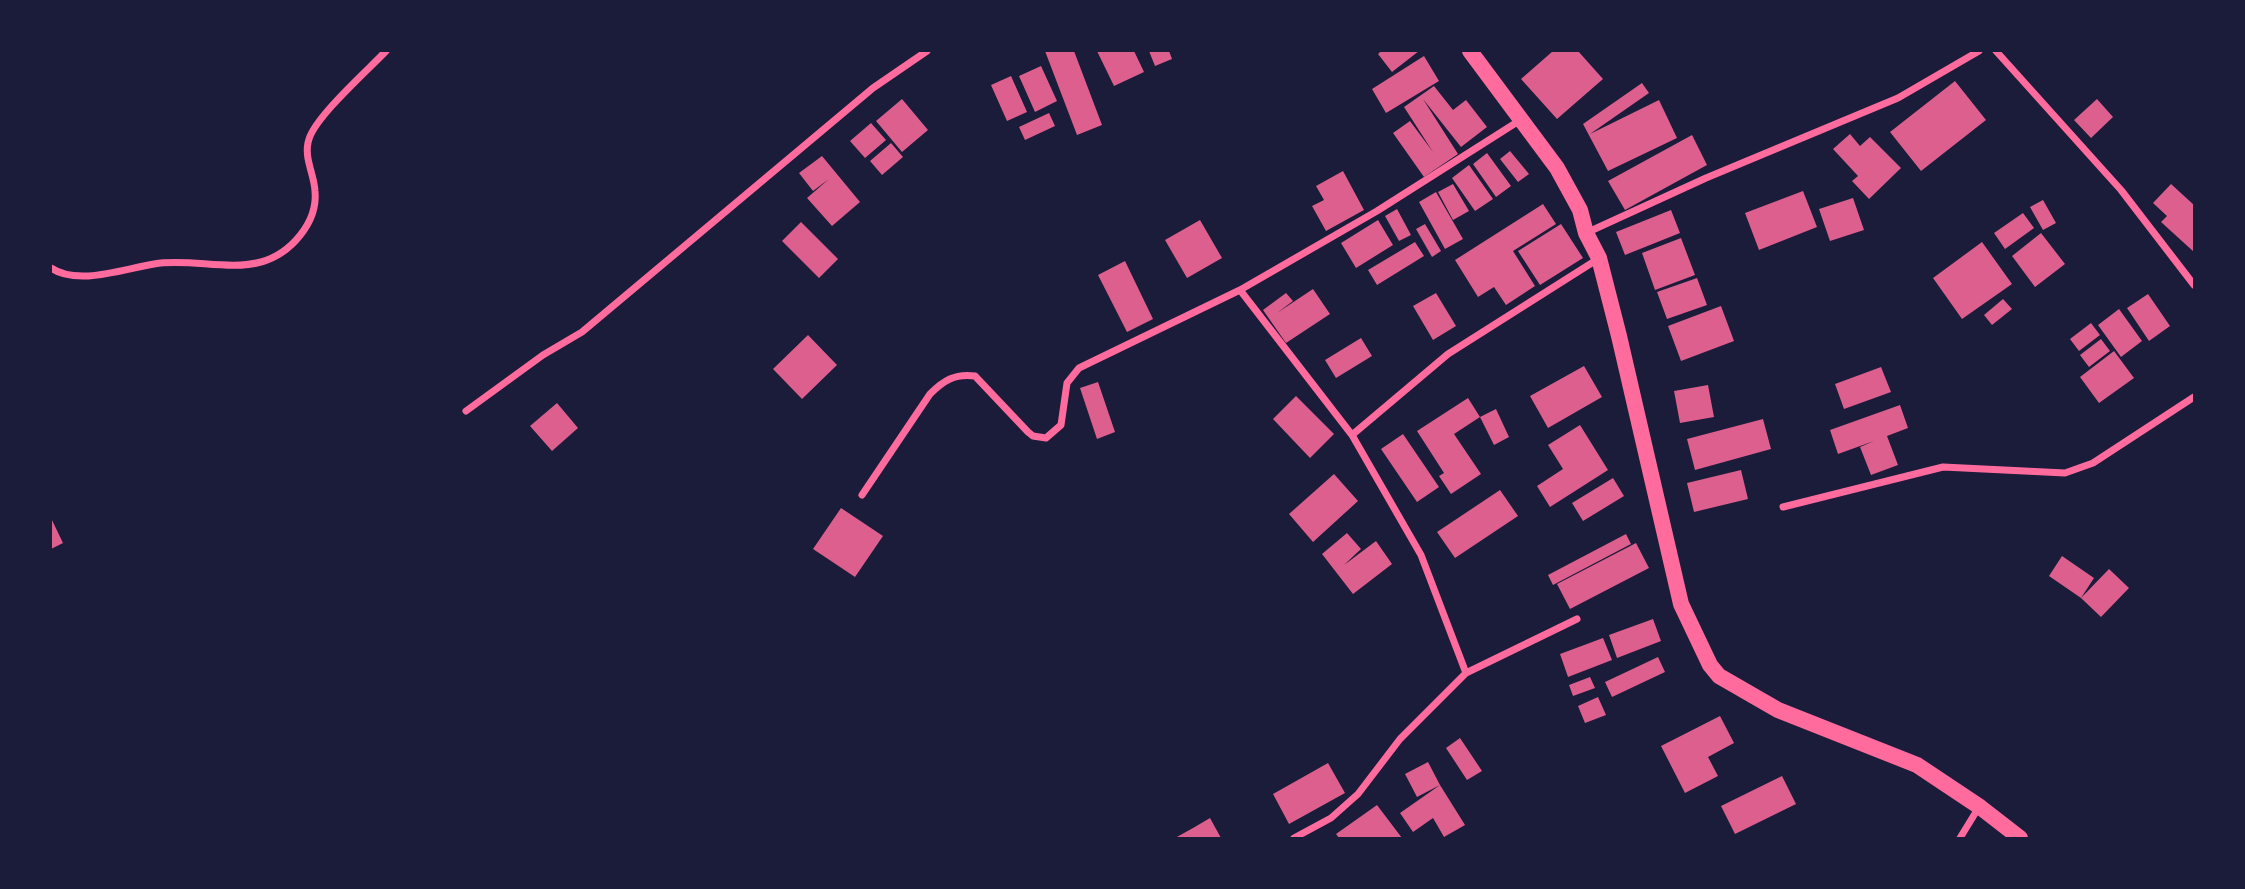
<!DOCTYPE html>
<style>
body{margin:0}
#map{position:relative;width:2245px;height:889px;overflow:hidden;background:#1b1b3a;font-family:Literata,serif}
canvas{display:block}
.frame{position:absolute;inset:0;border:52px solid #1b1b3a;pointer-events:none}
</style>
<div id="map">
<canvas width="2245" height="889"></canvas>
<div class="frame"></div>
</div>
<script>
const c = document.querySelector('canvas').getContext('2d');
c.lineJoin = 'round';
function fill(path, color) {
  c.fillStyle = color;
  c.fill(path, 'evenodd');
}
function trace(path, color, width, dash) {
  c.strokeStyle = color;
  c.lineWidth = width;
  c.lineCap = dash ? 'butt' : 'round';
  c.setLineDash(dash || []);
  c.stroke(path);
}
fill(new Path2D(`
 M1045,51h29l28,74 -25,10z
 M1097,51h37l10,21 -30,14z
 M1149,51h20l3,8 -17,7z
 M1381,51h38l-27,21 -14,-18z
 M1553,51h25l25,28 -46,40 -36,-40z
 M1424,56l15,25 -53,32 -14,-24z
 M1041,66l16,35 -22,11 -16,-36z
 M1011,76l16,36 -20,9 -16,-36z
 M1955,81l31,39 -65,51 -31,-39z
 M1642,83l7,10 -59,41 69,-34 18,38 -69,33 -25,-47z
 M1434,86l19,24 13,-10 21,27 -26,20 -38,-48 35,55 -34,23 -31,-44 17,-12 23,31 -29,-45z
 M902,99l26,31 -26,22 -26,-31z
 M2097,99l16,18 -22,21 -17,-18z
 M1049,113l6,13 -30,14 -6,-13z
 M871,123l15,17 -21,18 -15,-17z
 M1850,134l10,12 10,-9 31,31 -32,31 -17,-18 6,-5 -25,-27z
 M1692,135l15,30 -82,45 -17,-29z
 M891,143l12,14 -21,18 -12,-14z
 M1510,151l19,23 -11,8 -18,-23z
 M1487,153l24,33 -15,11 -23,-33z
 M822,156l38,46 -28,24 -25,-28 22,-19 -16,12 -14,-18z
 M1469,165l24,34 -18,12 -23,-33z
 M1343,171l21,39 -38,21 -14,-25 12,-6 -8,-14z
 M1453,184l16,27 -16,9 -15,-28z
 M2171,184l23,21v47l-33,-30 6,-6 -14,-13z
 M1803,191l14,36 -58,23 -14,-37z
 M1436,192l27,47 -18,10 -26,-47z
 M1853,198l11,32 -34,11 -11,-32z
 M2043,200l13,23 -13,7 -13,-23z
 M1543,204l13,20 -43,27 22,35 -29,19 -12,-18 -16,10 -23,-37z
 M1397,209l14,26 -12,6 -14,-25z
 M1671,210l9,23 -55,22 -9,-23z
 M2023,213l11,15 -29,21 -11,-16z
 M1200,220l22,38 -35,20 -22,-38z
 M1378,220l15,25 -37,23 -15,-25z
 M801,222l37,37 -19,19 -37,-37z
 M1425,224l16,27 -9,6 -16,-28z
 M1561,224l22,34 -43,27 -22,-34z
 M2041,233l24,31 -30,23 -23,-31z
 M1681,238l14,37 -40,15 -13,-37z
 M1415,242l9,14 -47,29 -9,-15z
 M1982,242l30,42 -50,35 -29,-41z
 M1125,261l28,58 -26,13 -29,-57z
 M1697,278l10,27 -40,14 -10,-27z
 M1313,289l17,25 -44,29 -23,-33 23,-17 7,8 -16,12z
 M1436,293l20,33 -23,14 -20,-34z
 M2148,294l22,32 -21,15 -22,-33z
 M2003,299l9,10 -20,16 -8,-10z
 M1721,306l13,35 -53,20 -13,-35z
 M2119,309l23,32 -21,16 -23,-32z
 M2091,323l9,12 -21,16 -9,-12z
 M808,335l29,30 -35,34 -29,-30z
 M1361,338l11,18 -36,22 -11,-18z
 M2101,339l9,12 -21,16 -9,-12z
 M2114,351l20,27 -35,25 -19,-26z
 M1584,366l18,31 -54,31 -18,-32z
 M1881,367l10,25 -47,17 -9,-25z
 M1098,382l17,50 -18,7 -17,-51z
 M1708,385l6,32 -34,6 -6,-32z
 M1296,396l38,38 -24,24 -37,-39z
 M1468,398l12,19 -26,17 27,40 -30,20 -12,-18 5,-3 -27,-42z
 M557,403l21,25 -26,23 -22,-25z
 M1900,405l8,23 -21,8 11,29 -27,10 -11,-28 14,-6 -36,13 -8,-24z
 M1496,409l13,28 -15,8 -14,-28z
 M1763,419l8,30 -76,21 -8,-31z
 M1580,425l28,45 -58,37 -13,-21 26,-17 -15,-24z
 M1403,434l36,53 -22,15 -36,-53z
 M1741,470l7,29 -54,13 -7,-29z
 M1334,474l24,27 -45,41 -24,-28z
 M1613,478l11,18 -41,25 -11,-18z
 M1500,490l18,26 -63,42 -18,-26z
 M841,508l42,28 -28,41 -42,-28z
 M51,518l12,25 -12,6z
 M1347,533l14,16 -17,16 32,-24 16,23 -39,30 -31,-40z
 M1626,534l5,10 -78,41 -5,-10z
 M1636,543l13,25 -79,41 -13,-25z
 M2062,556l32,22 -13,20 28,-29 20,19 -28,29 -20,-19 -32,-22z
 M1653,619l8,22 -44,17 -8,-23z
 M1603,638l9,22 -44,17 -8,-23z
 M1658,657l7,15 -53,25 -7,-15z
 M1590,677l5,11 -22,8 -4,-11z
 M1598,697l8,18 -21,8 -7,-17z
 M1720,716l14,27 -26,14 10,19 -33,17 -24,-47z
 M1460,738l22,33 -15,9 -21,-32z
 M1428,762l12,23 -23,12 -12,-23z
 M1328,763l17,30 -56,31 -16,-30z
 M1782,776l14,28 -61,30 -14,-28z
 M1440,785l25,40 -21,12 -11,-19 -20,14 -13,-19z
 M1377,805l25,33h-63l-3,-4z
 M1210,818l11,20h-46l18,-10z`), '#dd5f8e');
trace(new Path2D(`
 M1996,51l125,139 73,95
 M1586,233l120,-55 192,-80 81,-47
 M51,268c27,18 72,1 103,-4 35,-6 74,7 107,-2 29,-8 57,-39 54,-71 -1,-18 -12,-34 -6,-52 7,-23 59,-69 77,-88
 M1240,290l112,145 69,120 45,118
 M466,411l77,-56 39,-23 291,-244 54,-37
 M1352,435l96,-81 150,-95
 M862,495l68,-101c13,-13 25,-21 45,-18l53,56 5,4 13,2 15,-13 6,-42 12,-15 161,-78 137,-79 145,-92
 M1783,507l160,-40 122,6 28,-10 101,-66
 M1294,838l37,-20 27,-24 42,-55 66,-66 111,-54
 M1960,838l19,-31`), '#ff6b9d', 7);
trace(new Path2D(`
 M1470,51l87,117 23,42 6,23 13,25 20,78 62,268 29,61 9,11 59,34 139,55 63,42 40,31`), '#ff6b9d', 16);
</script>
